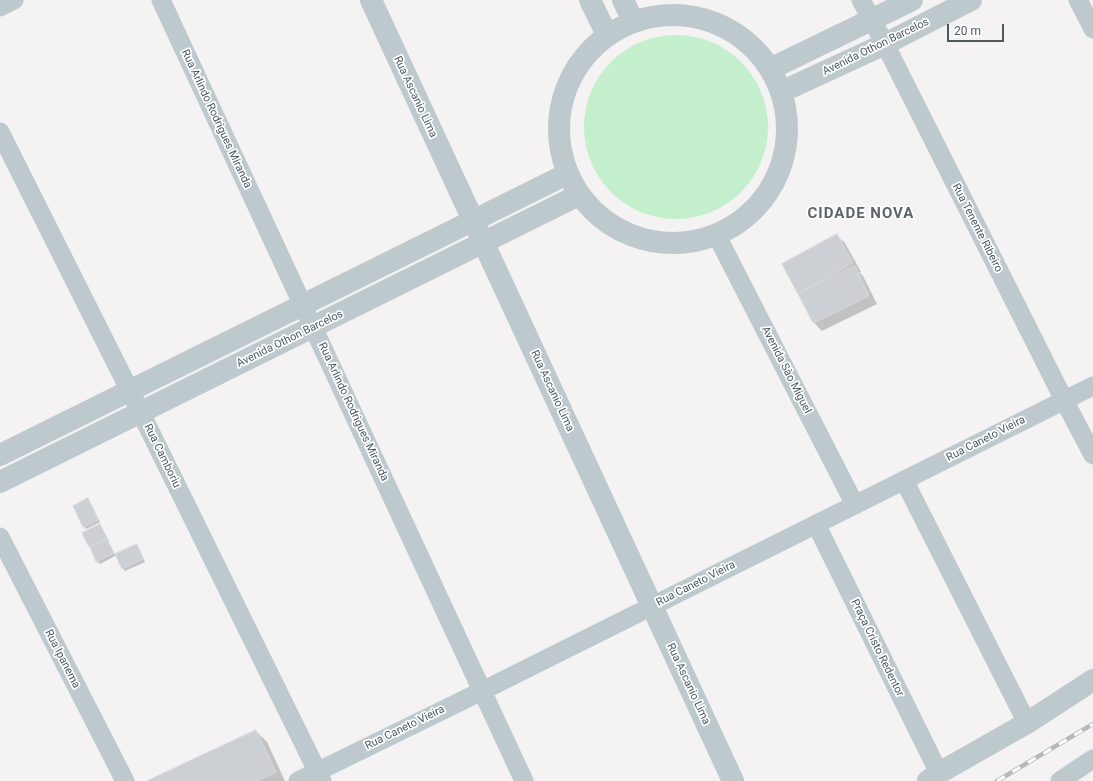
<!DOCTYPE html>
<meta charset="utf-8">
<style>
body{margin:0}
#map{position:relative;width:1093px;height:781px;overflow:hidden;background:#f4f2f2;font-family:Roboto,sans-serif}
canvas{display:block}
.scale{position:absolute;left:947px;top:24px;width:57px;height:18px;box-sizing:border-box;border:2px solid #4a595f;border-top:0;padding-left:5px;font-size:12px;line-height:14px;white-space:nowrap;color:#4a595f;-webkit-text-stroke:3px #fff;paint-order:stroke}
</style>
<div id="map">
<canvas width="1093" height="781"></canvas>
<div class="scale">20 m</div>
</div>
<script>
const c = document.querySelector('canvas').getContext('2d');
c.lineJoin = 'round';
function fill(path, color) {
  c.fillStyle = color;
  c.fill(path, 'evenodd');
}
function trace(path, color, width, dash) {
  c.strokeStyle = color;
  c.lineWidth = width;
  c.lineCap = dash ? 'butt' : 'round';
  c.setLineDash(dash || []);
  c.stroke(path);
}
function label(font, color, halo, rows, align = 'center') {
  c.font = font + ' Roboto,sans-serif';
  c.lineWidth = 3.5;
  c.setLineDash([]);
  c.textBaseline = 'middle';
  c.strokeStyle = halo;
  c.fillStyle = color;
  for (const [text, x, y, turn = 0] of rows) {
    c.save();
    c.translate(x, y);
    c.rotate((+turn || 0) * Math.PI / 180);
    c.textAlign = isNaN(turn) ? turn : align;
    if (halo) c.strokeText(text, 0, 0);
    c.fillText(text, 0, 0);
    c.restore();
  }
}
fill(new Path2D(`
 M584 127a92 92 0 1 1 184 0a92 92 0 1 1-184 0Z`), '#c4efcc');
fill(new Path2D(`
 M836,235l9,8 16,29h-2l4,4 14,28 -55,27 -8,-8 -15,-30 -16,-28z
 M87,500l3,2 10,20 -14,7 -2,-3z
 M100,525l2,3 7,13h-1l7,14 22,-10 2,3 6,14 -20,9 -2,-3 -6,-13 -17,9 -3,-3 -13,-28z
 M256,731l11,11 18,39h-136z`), '#0003');
const building = new Path2D(`
 M837,234l16,29 -55,31 -16,-30z
 M855,266l14,30 -56,27 -15,-29z
 M88,498l10,22 -15,7 -10,-21z
 M100,524l7,14 -18,9 -7,-14z
 M107,539l7,14 -18,9 -6,-15z
 M137,544l6,15 -21,10 -7,-15z
 M256,730l20,42 -19,9h-110z`);
fill(building, '#ccd0d4');
trace(building, '#d6d9dd', 1);
trace(new Path2D(`
 M161,0l363,781
 M861,0l24,44 179,356 29,55
 M1078,0l15,29
 M0,7l14,-7
 M0,132l141,281 181,368
 M717,236l138,269
 M904,480l123,243
 M816,524l123,249
 M0,537l125,244
 M298,781l184,-90 611,-305
 M1060,781l33,-22`), '#bec9ce', 19);
trace(new Path2D(`
 M371,0l362,781
 M590,0l17,35
 M623,0l10,21
 M559 129a114 114 0 1 1 228 0a114 114 0 1 1-228 0Z
 M770,69l142,-69
 M781,92l104,-48 86,-44
 M0,455l567,-281
 M0,482l579,-287
 M928,781l11,-8 88,-50 66,-43`), '#bec9ce', 22);
const rail = new Path2D(`
 M997,781l96,-57`);
trace(rail, '#b4b9bc', 4.5);
trace(rail, '#fff', 3, [9]);
label('11px', '#4a595f', '#fff', [
 ["Avenida Othon Barcelos",876,47,-26],
 ["Rua Ascanio Lima",415,97,65],
 ["Rua Arlindo Rodrigues Miranda",216,119,65],
 ["Rua Tenente Ribeiro",977,228,63],
 ["Avenida Othon Barcelos",290,339,-26],
 ["Avenida Sào Miguel",786,370,63],
 ["Rua Ascanio Lima",552,391,65],
 ["Rua Arlindo Rodrigues Miranda",353,412,65],
 ["Rua Caneto Vieira",986,439,-27],
 ["Rua Camboriu",162,456,64],
 ["Rua Caneto Vieira",696,584,-27],
 ["Praça Cristo Redentor",877,648,64],
 ["Rua Ipanema",62,659,63],
 ["Rua Ascanio Lima",688,684,65],
 ["Rua Caneto Vieira",405,728,-26]
]);
c.letterSpacing = '1px';
label('bold 15px', '#5e6467', '#fff', [
 ["CIDADE NOVA",861,214]
]);
c.letterSpacing = '0px';
</script>
